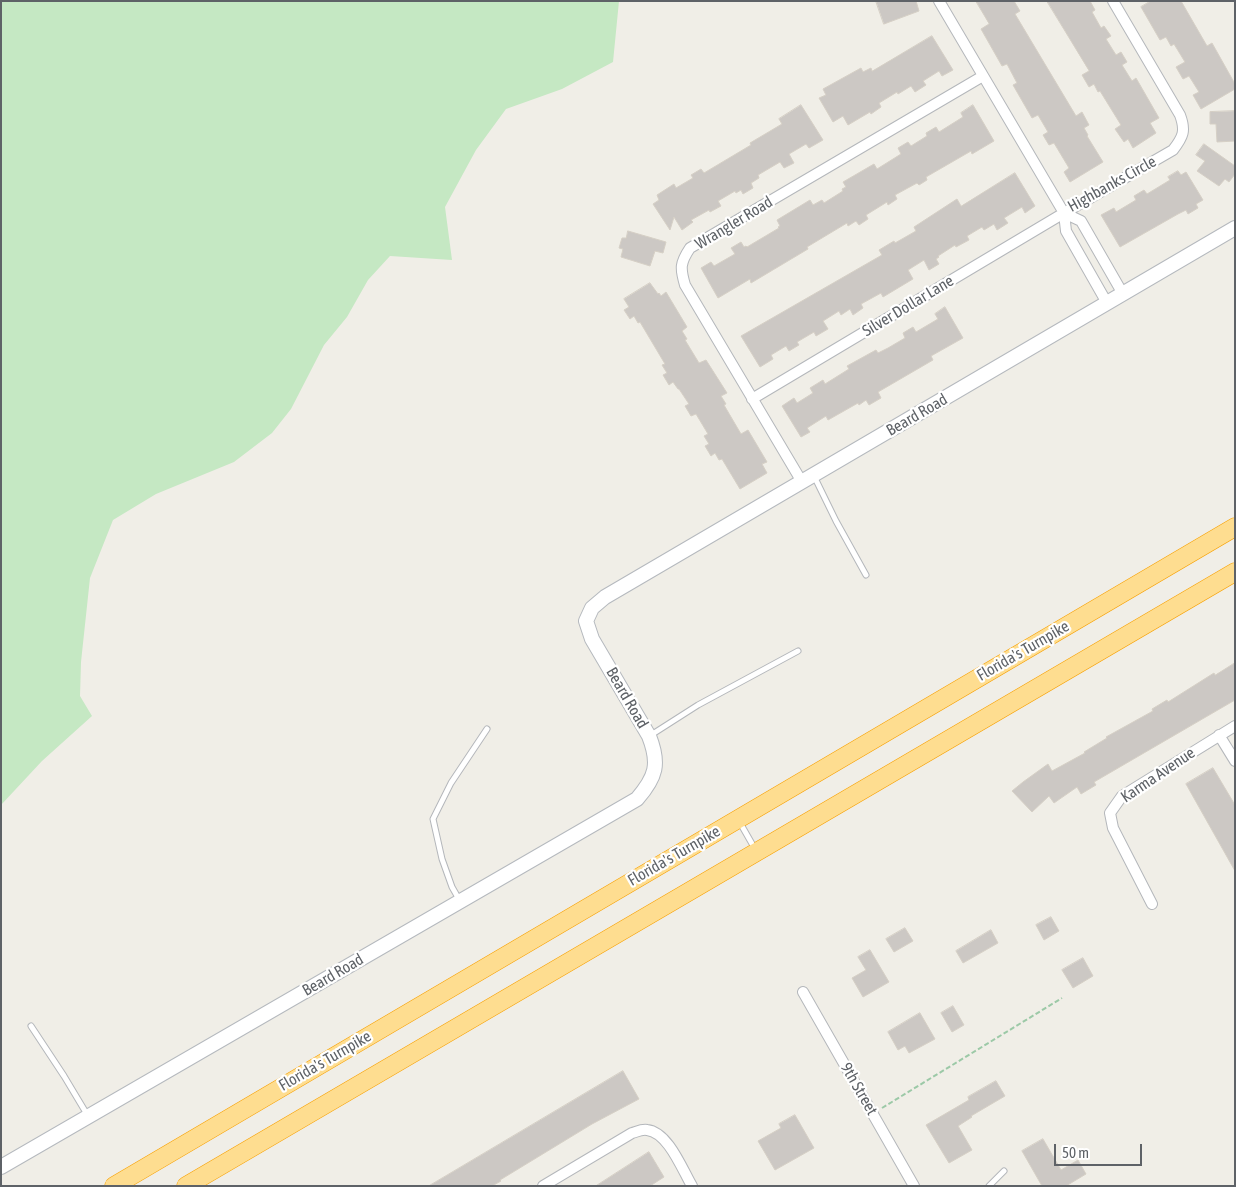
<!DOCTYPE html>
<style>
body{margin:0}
#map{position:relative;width:1236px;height:1187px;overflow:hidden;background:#f0eee7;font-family:"Asap Condensed",sans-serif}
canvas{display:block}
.frame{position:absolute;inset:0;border:2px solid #5e6267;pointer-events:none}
.scale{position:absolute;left:1054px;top:1144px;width:88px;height:22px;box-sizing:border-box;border:2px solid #5e6267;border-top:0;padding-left:6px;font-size:15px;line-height:18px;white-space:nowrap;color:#5e6267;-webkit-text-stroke:4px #fff;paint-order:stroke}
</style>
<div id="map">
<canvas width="1236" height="1187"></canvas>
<div class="frame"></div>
<div class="scale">50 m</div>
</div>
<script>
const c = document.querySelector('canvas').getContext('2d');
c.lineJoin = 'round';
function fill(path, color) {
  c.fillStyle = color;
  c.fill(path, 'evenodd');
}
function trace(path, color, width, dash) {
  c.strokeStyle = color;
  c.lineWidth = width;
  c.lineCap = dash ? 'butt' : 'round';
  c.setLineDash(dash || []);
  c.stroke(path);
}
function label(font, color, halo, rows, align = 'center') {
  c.font = font + ' "Asap Condensed",sans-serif';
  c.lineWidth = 4.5;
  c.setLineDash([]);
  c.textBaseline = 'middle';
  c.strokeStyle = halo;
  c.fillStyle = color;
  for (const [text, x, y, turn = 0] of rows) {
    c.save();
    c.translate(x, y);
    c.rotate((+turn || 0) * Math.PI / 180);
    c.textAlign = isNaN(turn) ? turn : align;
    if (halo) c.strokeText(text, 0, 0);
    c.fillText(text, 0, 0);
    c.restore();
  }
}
fill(new Path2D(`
 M1,1h618l-6,61 -51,27 -56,20 -30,41 -31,57 7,53 -62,-4 -22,24 -21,37 -23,28 -33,64 -19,24 -38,29 -78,32 -43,26 -23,58 -9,84 -1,34 12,20 -50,45 -41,44z`), '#c5e8c3');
const building = new Path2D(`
 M876,1h40l3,10 -35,13z
 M976,1h38l6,10 -5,3 61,102 6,-4 7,13 -5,3 4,7 -1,1 16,26 -33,20 -6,-10 5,-4 -15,-25 -5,2 -6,-10 5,-3 -10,-17 -6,3 -19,-33 4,-2 -10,-19 -5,2 -21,-37 8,-5z
 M1047,1h43l5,9 -3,2 9,16 3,-2 7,10 -5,3 10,16 5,-3 6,10 -5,3 10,16 4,-3 23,40 -9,5 6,10 -23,15 -5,-9 -4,3 -9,-13 6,-4 -21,-34 -2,1 -4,-8 -5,3 -7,-12 7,-4z
 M1151,1h30l26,45 5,-3 23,41v5l-34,20 -8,-14 6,-3 -10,-16 -6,3 -7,-12 9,-5 -11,-18 -3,2 -5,-9 -6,3 -19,-33z
 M932,36l21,34 -11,6 -3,-5 -16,10 3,4 -11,7 -4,-6 -13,8 -1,-2 -18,11 2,4 -10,7 -1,-2 -22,13 -5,-9 -10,6 -14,-24 7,-3 -3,-6 38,-21 2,4 8,-4 1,3z
 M801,105l22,35 -14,8 -3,-4 -17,10 5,9 -10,5 -4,-6 -22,13 1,3 -8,5 2,5 -10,6 -2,-4 -5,3 -1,-2 -17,10 3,5 -11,6 -1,-2 -18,10 2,2 -11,8 -8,-13 -4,13 -17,-26 6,-4 -2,-5 17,-11 2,4 17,-10 -2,-3 10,-6 3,4 47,-28 -1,-2 32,-19 -3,-5z
 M973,105l21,36 -22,13 -1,-3 -45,26 1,3 -8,5 -2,-2 -22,12 2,4 -9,6 -1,-3 -21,13 2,4 -9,6 -3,-4 -8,5 -1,-3 -40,24 1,2 -57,34 -1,-4 -32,19 -17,-30 10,-6 3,4 21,-12 -4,-6 10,-6 3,5 2,-1 1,1 32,-19 -1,-1 2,-1 -3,-6 33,-20 3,5 9,-5 2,3 19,-12 -1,-2 4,-2 -3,-5 31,-18 3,5 24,-15 -3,-6 10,-6 3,4 16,-10 -1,-3 10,-6 3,5 24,-15 -2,-4z
 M1235,111v30l-18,1 -1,-18h-6v-12z
 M1204,144l31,22v8l-6,8 -4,-3 -6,7 -22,-15 8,-10 -9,-6z
 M1178,171l3,4 5,-3 17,28 -7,4 2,4 -10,6 -2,-4 -8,4 -58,33 -19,-32 13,-7 2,4 20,-12 -2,-4 10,-6 3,4 23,-14 -2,-3z
 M1015,173l20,33 -10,7 -3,-6 -18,11 4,5 -11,7 -3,-6 -10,6 -2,-3 -15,9 2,4 -13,7 -1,-2 -17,11 1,1 -3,2 3,5 -10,6 -5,-10 -16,10 5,9 -30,18 -2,-4 -20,11 2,4 -10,7 -3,-6 -9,6 -2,-4 -16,10 5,8 -12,7 -2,-4 -17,10 2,3 -10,6 -3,-5 -15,9 2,4 -13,8 -19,-31 141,-81 -3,-5 15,-9 1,2 21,-12 -2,-4 43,-28 4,7z
 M628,231l38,11 -3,11 -8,-2 -5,15 -29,-9 2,-8 -4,-1 3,-10h4z
 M650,283l8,11 1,-1 2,3 5,-4 21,35 -5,4 5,8 -2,1 14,23 7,-3 21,33 -6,3 5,8 -2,1 17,29 7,-4 19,32 -5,2 5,9 -27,16 -18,-30 -3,1 -4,-7 -4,3 -6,-10 4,-2 -5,-8 4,-2 -12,-20 -5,2 -6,-10 4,-2 -10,-15h-1l-5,-7 -4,3 -6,-10 4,-2 -5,-8 3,-1 -25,-42 -2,1 -4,-7 -4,3 -6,-9 5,-3 -5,-8z
 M945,307l18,31 -32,18 2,4 -55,32 3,6 -12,7 -3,-5 -7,5 -1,-2 -30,17 -2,-4 -19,12 3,4 -9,5 -19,-31 12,-8 3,5 16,-10 -3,-5 13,-8 2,4 24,-15 -2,-3 29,-16 2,3 10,-5 17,-10 -2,-5 10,-6 3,5 22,-13 -3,-5z
 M1235,663v37l-141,82 2,3 -15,9 -4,-7 -23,16 -5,-7 -17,16 -20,-21 11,-9 25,-18 4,7 33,-18 -1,-1 23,-14 -1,-1 47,-26 -1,-2 15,-9 1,2 46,-29 1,2z
 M1213,768l22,37v66l-49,-87z
 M1051,917l8,14 -15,9 -8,-15z
 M905,928l8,13 -19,11 -8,-13z
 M991,930l7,13 -35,20 -7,-12z
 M870,950l19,32 -26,15 -11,-19 14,-8 -8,-13z
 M1083,958l10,18 -20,12 -11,-18z
 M953,1006l11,19 -12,7 -11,-19z
 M920,1013l15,26 -26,14 -4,-7 -7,4 -10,-18z
 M623,1071l16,28 -47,25 -92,56 1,1 -9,5h-63z
 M996,1081l9,15 -34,20 1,1 -14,9 14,24 -23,13 -23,-38 43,-25 -1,-3z
 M795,1115l19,33 -39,22 -17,-29 23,-13 -2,-4z
 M1043,1139l18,31 17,-10 8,14 -20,12h-24l-20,-35z
 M649,1152l15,25 -14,9h-54z`);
fill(building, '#ccc8c4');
trace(building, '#d5cfc5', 1);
const lane = new Path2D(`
 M814,476l22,45 30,54
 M651,735l47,-30 100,-54
 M739,821l16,28
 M460,901l-8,-14 -10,-28 -9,-40 18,-36 36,-54
 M31,1026l33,50 24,40
 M989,1186l15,-15`);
const street = new Path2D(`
 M939,1l125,212 2,18 41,72
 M1064,213l17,8 42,73
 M752,399l312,-186 109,-63c10,-13 13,-19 7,-35l-67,-114
 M802,482l-117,-197c-5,-17 -5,-22 5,-37l293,-172
 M1219,735l16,26
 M1152,904l-39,-76 -3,-15 12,-17 113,-70
 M803,992l111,194
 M543,1186l89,-53c4,-1 10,-4 15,-3 21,2 35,39 45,56`);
const secondary = new Path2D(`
 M1,1167l636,-368c19,-22 23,-35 12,-63l-57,-97 -6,-18 6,-13 13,-11 630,-369`);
const highway = new Path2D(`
 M114,1186l1121,-659
 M186,1186l1049,-614`);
trace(lane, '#b4b7bb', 7);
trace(street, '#b4b7bb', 12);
trace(secondary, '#b5b9be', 16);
trace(highway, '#f7a000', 19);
trace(new Path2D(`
 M882,1108l180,-110`), '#9cc9a7', 2, [5, 2.5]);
trace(lane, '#fff', 5);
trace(street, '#fff', 10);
trace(secondary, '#fff', 14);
trace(highway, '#fedd90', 18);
label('16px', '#5e6267', '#fff', [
 ["Highbanks Circle",1112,184,-29],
 ["Wrangler Road",734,223,-31],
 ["Silver Dollar Lane",908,306,-31],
 ["Beard Road",917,415,-30],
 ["Florida's Turnpike",1023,651,-30],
 ["Beard Road",627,698,60],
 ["Karma Avenue",1158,775,-34],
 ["Florida's Turnpike",674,856,-30],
 ["Beard Road",333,975,-30],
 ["Florida's Turnpike",325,1061,-30],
 ["9th Street",859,1089,60]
]);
</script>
